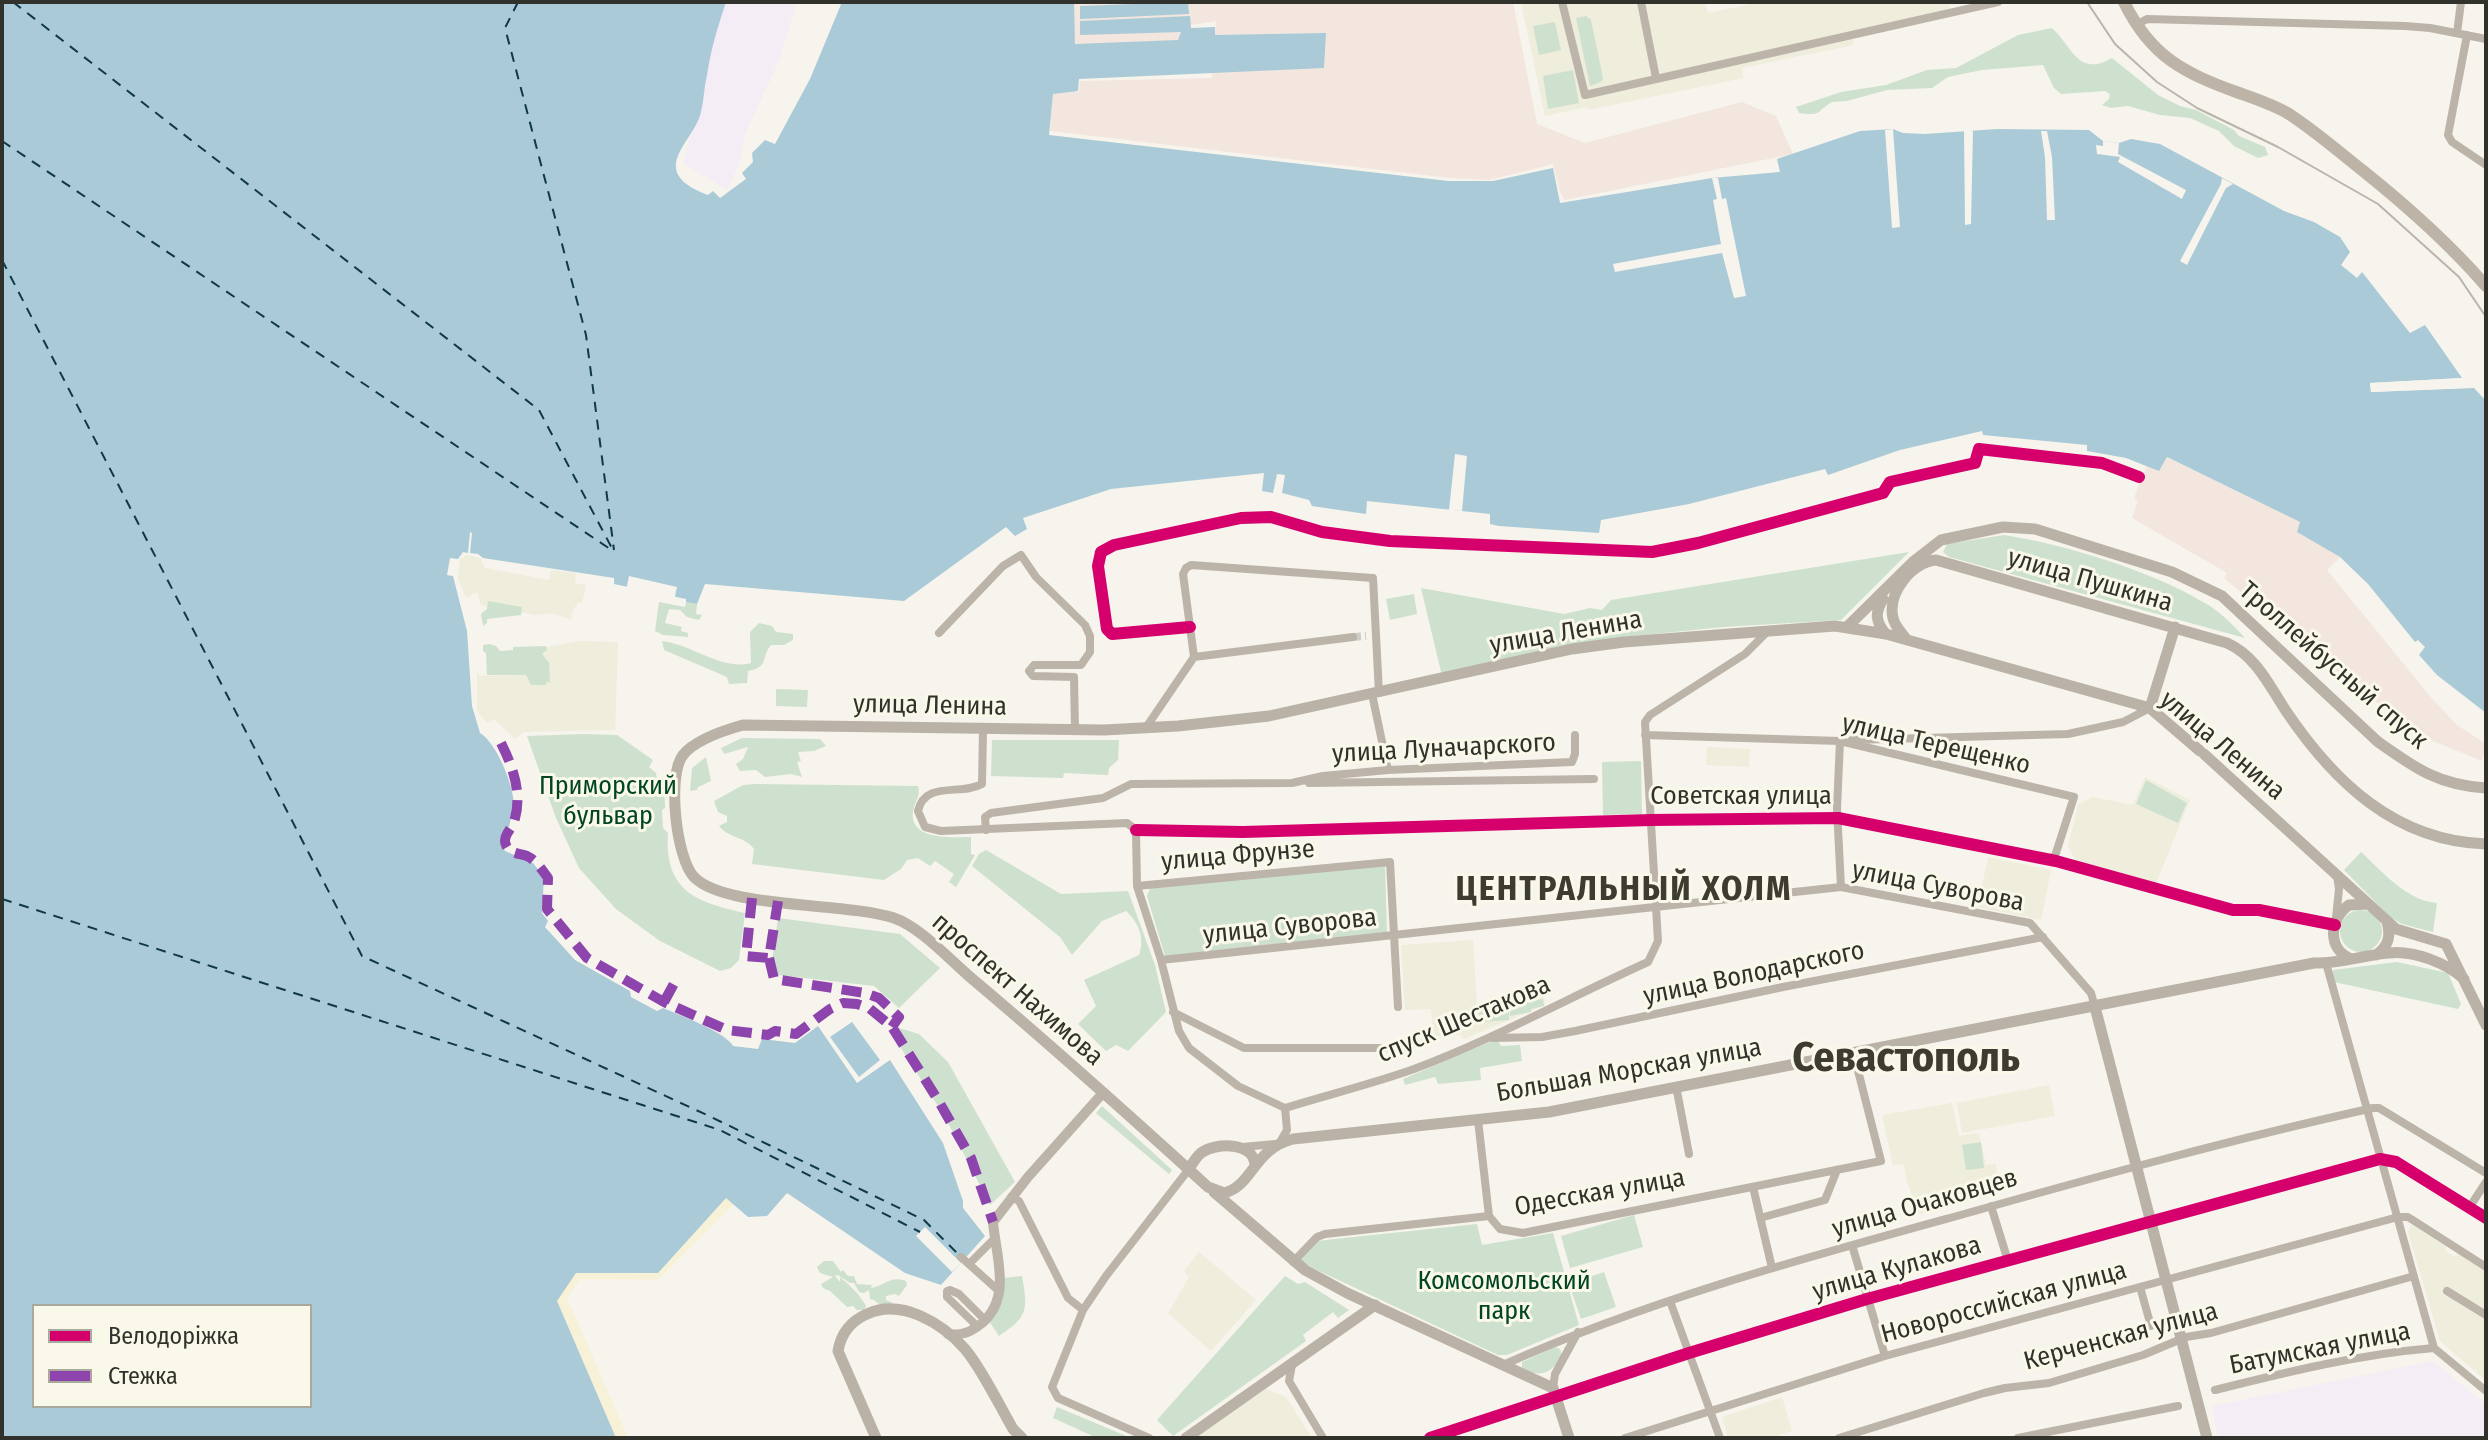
<!DOCTYPE html>
<meta charset="utf-8">
<style>
body{margin:0}
#map{position:relative;width:2488px;height:1440px;overflow:hidden;background:#f6f4ec;font-family:"Fira Sans Condensed",sans-serif}
canvas{display:block}
.frame{position:absolute;inset:0;border:4px solid #32322c;pointer-events:none}
.legend{position:absolute;left:32px;top:1304px;width:280px;height:104px;box-sizing:border-box;background:#faf8e8;border:2px solid #aaa99d;margin:0;padding:10px 14px;list-style:none;font-size:24px;color:#32322c}
.legend li{display:flex;align-items:center;gap:16px;height:40px}
.legend b{width:40px;border:2px solid #aaa99d}
</style>
<div id="map">
<canvas width="2488" height="1440"></canvas>
<div class="frame"></div>
<ul class="legend">
<li><b style="height:10px;background:#d6006c"></b>Велодоріжка</li>
<li><b style="height:10px;background:#8e44ad"></b>Стежка</li>
</ul>
</div>
<script>
const c = document.querySelector('canvas').getContext('2d');
c.lineJoin = 'round';
function fill(path, color) {
  c.fillStyle = color;
  c.fill(path, 'evenodd');
}
function trace(path, color, width, dash) {
  c.strokeStyle = color;
  c.lineWidth = width;
  c.lineCap = dash ? 'butt' : 'round';
  c.setLineDash(dash || []);
  c.stroke(path);
}
function label(font, color, halo, rows, align = 'center') {
  c.font = font + ' "Fira Sans Condensed",sans-serif';
  c.lineWidth = 6;
  c.setLineDash([]);
  c.textBaseline = 'middle';
  c.strokeStyle = halo;
  c.fillStyle = color;
  for (const [text, x, y, turn = 0] of rows) {
    c.save();
    c.translate(x, y);
    c.rotate((+turn || 0) * Math.PI / 180);
    c.textAlign = isNaN(turn) ? turn : align;
    if (halo) c.strokeText(text, 0, 0);
    c.fillText(text, 0, 0);
    c.restore();
  }
}
fill(new Path2D(`
 M1521,2h184l3,11 39,-8v-3h201l2,9 -99,22 3,12 -112,23 1,10 -154,32 -2,-3 -42,9z
 M468,555l12,3 5,10 64,12 2,-10 25,3 -1,10 11,2 -4,18 -4,-1 -2,5h-2l-3,13 -19,-7 -16,2 -55,-10 -4,-13 -11,6 -8,-19 2,-20z
 M580,641l38,1 -3,88 -91,2 -9,7 -21,-20 -7,4 -10,-12v-38l3,3 46,-1 1,5 9,-31z
 M1707,747l43,2 -1,18 -43,-2z
 M2145,777l45,23 -34,83 -79,-21 -9,-15 10,-42 14,-8 41,8z
 M1988,857l63,13 -10,50 -63,-13z
 M1473,940l4,65 66,-14 2,14 -81,34 -4,-4 -27,1 -2,-27 -26,1 -4,-65z
 M2049,1085l6,31 -93,17 -5,-30z
 M1952,1103l7,33 20,-3 7,32 10,-1 2,30 -78,20 -13,-32 -3,-18 -11,1 -11,-50z
 M2411,1224l35,23 -1,4 10,6 4,-3 27,17v110l-46,-40 -32,-109z
 M1199,1252l57,48 -45,51 -43,-38 21,-36 -5,-6z
 M1266,1389l20,8 26,41h-122z
 M1782,1397l10,34 -22,7h-42l-6,-21z`), '#efeddc');
fill(new Path2D(`
 M1072,2h441l24,122 48,19 157,-41 34,14 17,38 -228,46 -5,-8 -7,-28 -63,16 -40,-2 -400,-47 3,-41 26,2 1,-11 132,-3 4,-57 -31,5 -2,15 -107,6z
 M2166,457l134,65 -3,10 43,25 -13,13 102,125 28,30 29,19 -4,17 -49,-20 -45,-30 -65,-48 -99,-85 3,-5 -95,-55 6,-17 -4,-3 13,-33 12,5z`), '#f2e6df');
fill(new Path2D(`
 M724,2h73l-18,59 -34,73 -6,31 -12,25 -44,-27z
 M2433,1361l53,44v33h-268l-6,-32z`), '#f5edf5');
fill(new Path2D(`
 M1586,16l5,4 12,58 -2,4 -11,4 -14,-68z
 M1555,22l6,28 -22,5 -6,-29z
 M2052,28c20,18 26,50 60,30l46,37 22,11 16,4 38,20 5,6 26,11 3,8 -10,3 -24,-12 -15,-15 -29,-13 -30,-3 -32,-9 -17,2 -9,-3 7,-6 1,-5 -5,-3 -44,3 -7,-6 -11,-23 -61,5 -34,7 -16,11 -45,2 -40,11 -15,1c-17,10 -9,14 -33,11l-3,-6 45,-15 45,-7 41,-15 29,-2 62,-33z
 M1573,70l6,33 -31,6 -5,-33z
 M2004,535c60,9 147,36 199,67 17,9 29,22 42,36l-296,-81 -6,-5 4,-8z
 M1909,552l-68,68 -117,7 -110,11 -172,38 -21,-88 143,26 26,-6 12,2 9,-10z
 M1414,594l3,20 -27,6 -4,-21z
 M488,601l34,6 -1,8 -34,4v4l-4,3 -2,-12 6,-5z
 M659,602l26,5 1,-5 11,2 -1,10 6,1 -3,5 -12,-3 -7,-7 -11,-1 -4,14 17,4 -1,4 7,2v4l-25,-2 -8,-4z
 M759,623l13,3 4,6 17,2v6l-9,5h-13c-11,13 -1,22 -23,26l-1,12 -18,1 -2,-7 -63,-27 -2,-9c29,3 60,30 89,22l-1,-31z
 M489,644l7,2 4,5 13,-1v-3l33,-1 1,4 -5,4 7,9 1,20 -3,-2 -1,4h-15l-5,-10h-39l-1,-22 -3,-2v-6z
 M776,689l32,1 -1,17 -31,-1z
 M582,734l35,1 36,25 -4,7 7,6 1,6h7l1,29 -3,2 1,18 5,5c-4,58 28,69 77,80l-6,47 -8,8 -11,3 -60,-30 -44,-32 -37,-41 -23,-50 -29,-82z
 M742,738l78,1 6,7 -12,5 -16,1 3,9 -4,1 5,15 -11,-3 -26,3 -9,-7 -16,1 -4,-7 7,-5 5,-12 -24,7 -3,-6z
 M992,740h127l-1,20 -9,8 -1,7 -44,-2 -1,5 -72,-2z
 M706,757l5,24 -13,6 -1,3 -7,1 2,-23z
 M1641,761l1,53 -39,1 -1,-53z
 M2146,780l41,23 -9,20 -42,-19z
 M755,784l163,2c3,10 -3,15 -5,25 -5,30 40,26 58,26v17l4,1 -19,32 -7,-5 5,-8 -19,-13 -5,5 -12,-8 -11,2 -6,9 -17,11 -132,-16 2,-15c-8,-12 -26,-11 -35,-23l8,-4v-6l-9,-4 -4,-11 29,-16z
 M986,850l75,44 67,-3 27,74 11,47 -38,39 -12,-6 -10,6 -28,-27 18,-18 -12,-26 55,-25c6,-17 0,-32 -13,-44l-24,10 -30,34 -12,-18 -88,-71 7,-12z
 M2361,852c22,20 46,49 76,51l-4,29 -31,-8 -12,-7 -46,-47z
 M1385,865l2,67 -222,24 -18,-60 3,-8z
 M2340 931a21 21 0 1 1 42 0a21 21 0 1 1-42 0Z
 M778,918l122,16 40,34 -41,40 -25,-22 -96,-11 -6,-13z
 M2397,962l51,11 13,31 -3,5 -124,-27 -2,-4 1,-8z
 M1543,999l1,7 -13,3v3l-21,4 -1,-7v11l-29,2 -2,-14z
 M899,1028l20,6 29,28 67,120 -25,23 -45,-88 -53,-83z
 M1497,1039l4,7 19,-1 2,16 -42,7 1,12 -43,4 -3,-7 -30,8 -2,-6z
 M1102,1106l70,64 -3,4 -73,-61z
 M1981,1142l3,26 -18,2 -4,-25z
 M1634,1215l9,32 -73,21 -9,-32z
 M1477,1224l5,21 71,-12 26,92 -72,30h-9l-183,-86 -16,-9 17,-19z
 M824,1261h9l8,11 2,-2 5,6h6l3,8 15,1 -1,3c12,-1 19,-13 35,-7l1,4 -8,11 -4,-2 -9,2v4l7,3 -12,3 -7,-6 -4,-1 -1,-9 -5,3 -5,-1 -5,-9h-4l-12,-8 -3,1 5,6v-5c10,9 19,16 26,29l-2,4h-7l-4,-4 -6,1 -17,-16 -7,-3 -2,-4 12,-7 -13,-4 -3,-6z
 M1604,1272l12,35 -35,12 -12,-35z
 M1022,1276c6,34 6,41 -23,60l-10,-15 14,-22v-21z
 M1285,1276l13,8 7,-2 44,28 -11,8 -5,-6 -30,23 3,6 -133,95 -16,-16z
 M1555,1347l5,2 2,6c-10,19 -21,22 -40,15v-8z
 M1057,1407l74,31h-34l-44,-20z`), '#cee1ce');
fill(new Path2D(`
 M724,1195l10,9 -76,76 -78,-1 -13,19 61,140h-12l-61,-140 19,-29z`), '#f7f1d8');
fill(new Path2D(`
 M2,2h724c-8,24 -15,47 -19,73 -3,12 -3,25 -6,37 -4,19 -27,39 -25,56 1,14 21,23 32,27l5,-4 7,7 26,-19 -4,-6 11,-11 -1,-9 13,-13 10,4 35,-65 32,-77h232l1,42 103,-4 3,-8 -101,3v-14l110,-5 1,12 24,-1v8l111,-2 -2,35 -245,11 -1,12 -25,3 -4,41 399,46h45l60,-13 7,35 152,-25 68,-6 -3,-13 83,-28 33,-2 10,4 22,1 72,-5 92,1 14,11 16,2 12,-4 29,5 124,67 30,11 26,15 10,15 -9,13 16,13 5,-6 48,61 15,-8 37,53 -92,5 1,9 103,-4 12,13v312l-49,-38 -18,-20 6,-8 -7,-7 -3,2 -47,-58 -28,-27 -43,-25 3,-10 -133,-65 -8,14 -33,-13 -39,-7v-6l-104,-10 -1,-4 -82,19 -72,25 -3,-6 -136,35 -88,16 -2,13 -100,-7 -9,-2v-10l-123,-13 -1,13 -54,-8 -3,-6 -27,-7 3,-18 -8,-1 -4,19 -11,-2 2,-18 -153,16 -88,29 4,11 -12,7 -9,-9 -102,74 -199,-17 -8,20 -11,-2v-3l-72,-15v-6l-131,-20 -5,-4 -8,-1 2,-20 -2,-1 -2,21 -5,-1 -5,7 -8,-1 -3,17 6,1 14,55 5,75 8,27c17,10 35,55 34,75 -1,6 -4,13 -5,19l-6,4 -3,7 5,13 28,12 11,14 -2,36 6,8 -3,6 30,33 55,31 1,6 26,14 6,-3c16,7 63,24 70,38l25,3 4,-10 33,4 23,-17 39,57 33,-23 53,83 20,58v7l22,28 -44,49 -36,-12 -118,-80 -20,23 -19,1 -22,-19 -68,75h-82l-19,28 59,137h-614zM34,1306h276v100h-276z
 M1188,2l1,12 -109,5v-13z
 M852,1022l28,38 -21,17 -29,-40z`), '#aacad7');
fill(new Path2D(`
 M1893,129l7,98 -8,1 -7,-98z
 M1964,131h9l-2,93 -6,1z
 M2041,131h6l5,26 3,63h-8l-2,-63z
 M2103,141l16,2 -1,11 68,36 -4,9 -64,-37 2,-5 -23,-3 -1,-9 7,1z
 M1712,178h6l4,21 4,-1 20,98 -12,2 -12,-45 -107,19 -2,-8 108,-20 -8,-44 4,-1z
 M2222,178l11,6 -7,4 -39,77 -7,-4 41,-77z
 M2462,378l1,4 -89,6 90,-4 2,4 -95,4 -1,-9z
 M1455,454l12,2 -5,55 -13,-1z
 M629,576l48,11 -3,14 -48,-10z
 M925,1227l36,36 -9,9 -36,-36z`), '#f6f4ec');
trace(new Path2D(`
 M13,2l526,408 75,142
 M518,2l-13,26 81,307 28,215
 M2,141l611,410
 M2,260l360,696 347,160 215,104 34,34
 M2,899l718,231 200,102`), '#0f3848', 2, [10, 8]);
trace(new Path2D(`
 M1353,637l13,-1`), '#cfcdc6', 8, [8, 4]);
trace(new Path2D(`
 M1562,2l23,93 413,-93
 M1641,2l15,76
 M2136,25l11,-6 258,7 25,2 56,11
 M2457,33l4,-31
 M2467,35l-19,100 4,7 34,23
 M1190,627l-78,7 -5,-5 -9,-63 3,-14 13,-7 127,-27 30,-1 51,15 68,9 262,11 46,-9 185,-50 7,-11 85,-19 4,-14 123,14 37,14
 M939,633l64,-67 18,-11 15,22 49,48 5,11v16l-9,13h-47l-5,6 4,5 41,1 1,53
 M1194,657l159,-20
 M1372,694l16,76
 M983,729l-1,55c-21,12 -57,-4 -64,27l7,16 16,4 186,-8 9,7
 M1145,729l49,-72 -11,-83 3,-6 5,-3 182,13 6,115
 M1645,735l195,6 234,56 -19,59 -9,4
 M1852,740l216,-6 55,-12 27,-14
 M1840,741l-3,68 4,78
 M1309,783l285,-4
 M986,830l-1,-13 6,-4 112,-15 28,-14 161,-1 31,-7 65,-6 184,-8 3,-8v-19
 M1136,830l107,2 408,-12 187,-2 218,43 177,49h26l76,15
 M1136,830l1,56 24,74 18,71 10,17 49,38 47,22
 M1137,886l253,-24 8,145
 M2336,918l3,-29 -2,-13
 M1161,960l680,-73 189,36 61,70 4,14
 M2326,963l108,385 52,43
 M1173,1012l71,36h164
 M1492,1038l50,-1 33,-6 208,-44 260,-50
 M1676,1086l13,68
 M1285,1108c42,-13 87,-24 129,-39 80,-30 156,-72 234,-107l10,-21 -13,-219 5,-7 95,-61 24,-24
 M1478,1120l11,96
 M1280,1142l7,-12 -2,-22
 M1242,1147l33,-3
 M1753,1187l19,81
 M1011,1197l8,4 49,97 15,12
 M1991,1206l17,55
 M2469,1208l17,-26
 M1489,1216l11,13 23,4 358,-72 -28,-110
 M1760,1218l65,-18 12,-30
 M1852,1245l33,111
 M961,1257l39,35
 M1293,1262l24,-25 8,-3 164,-18
 M970,1263l25,-25
 M2140,1287l11,39
 M2447,1291l39,24
 M1670,1301l50,137
 M978,1327l-31,-30v-6l3,-1 9,4 26,26
 M1292,1365l-3,16 34,57
 M1503,1365c146,-65 301,-107 454,-149 138,-39 276,-77 416,-108h6l107,65
 M1553,1388l2,-14 23,-42
 M2215,1390c72,-18 145,-36 219,-42
 M1149,1438l-91,-40 -6,-11 31,-77 23,-34 83,-107
 M1430,1438l259,-85 178,-54 513,-140 16,3 90,56
 M1625,1438l260,-82 513,-139h10l78,50
 M1839,1438l145,-45 21,-5 44,-5 94,-28 43,-18 25,-4 203,-57
 M2018,1438l160,-32`), '#bcb3a9', 8);
trace(new Path2D(`
 M948,1334c14,2 23,-2 34,-11 30,-26 14,-66 11,-101l35,-45 74,-83`), '#bcb3a9', 10);
trace(new Path2D(`
 M1883,599c-8,13 -8,23 3,35
 M1848,626l66,-65 27,-21 62,-13 32,2 137,43 50,24 155,145c38,27 61,44 109,47
 M1907,640c-5,-7 -12,-13 -14,-22 -6,-25 19,-56 43,-58l291,83c29,13 42,42 59,68 48,71 109,130 200,133
 M2150,708l25,-81
 M2200,751l-50,-43 -264,-74 -51,-8 -211,16 -52,7 -303,67 -91,10 -74,4 -361,-5c-18,5 -48,15 -60,30 -16,20 -7,103 11,122 31,32 151,25 200,41 26,9 55,41 76,59 81,68 160,139 238,210l16,6c29,-7 29,-44 69,-54l256,-27 765,-149c25,1 50,-8 75,-10 24,-3 58,10 75,26
 M2204,754l192,175 50,15 40,81
 M2376,955c13,-9 15,-19 11,-34
 M2351,959c-24,-10 -22,-40 -2,-54l19,-1
 M2095,1007l112,431
 M1189,1169c3,-5 7,-12 12,-16 15,-11 53,-11 54,12
 M1214,1192l91,78 42,23 206,95 16,50
 M876,1438l-38,-87c3,-18 13,-30 29,-37 34,-16 75,9 98,35 17,20 34,56 48,80l9,9
 M1186,1438l189,-133`), '#bab2a6', 11);
trace(new Path2D(`
 M2124,2c27,55 60,71 115,91 17,6 35,12 50,21 26,17 49,37 73,56 45,36 86,72 124,116`), '#bdb4a7', 12);
trace(new Path2D(`
 M2087,2l28,42 42,38 40,26 81,39 100,57 81,73 27,40`), '#bab4ac', 2);
trace(new Path2D(`
 M501,743c12,24 22,51 13,79 -3,8 -12,14 -8,23 3,9 13,8 21,11 9,4 15,14 21,22l-1,31 40,49 77,44 63,28 41,5 7,-4 21,3 34,-25 13,-6 14,1 12,4 23,19 46,73 33,58 22,64
 M752,898l-6,58 23,2 9,-57
 M769,958l5,21 91,14 14,5 20,19 -7,10
 M664,1002l12,-22`), '#8e44ad', 10, [20, 10]);
trace(new Path2D(`
 M1190,627l-78,7 -5,-5 -9,-63 3,-14 13,-7 127,-27 30,-1 51,15 68,9 262,11 46,-9 185,-50 7,-11 85,-19 4,-14 123,14 37,14
 M1136,830l107,2 408,-12 187,-2 218,43 177,49h26l76,15
 M1430,1438l259,-85 178,-54 513,-140 16,3 90,56`), '#d6006c', 12);
label('26px', '#32322c', '#faf8e8', [
 ["улица Пушкина",2090,581,16],
 ["улица Ленина",1566,633,-10],
 ["Троллейбусный спуск",2333,666,41],
 ["улица Ленина",930,706,1],
 ["улица Терещенко",1936,745,13],
 ["улица Ленина",2222,746,40],
 ["улица Луначарского",1444,749,-3],
 ["Советская улица",1741,797],
 ["улица Фрунзе",1238,856,-5],
 ["улица Суворова",1938,887,11],
 ["улица Суворова",1290,927,-6],
 ["улица Володарского",1754,974,-12],
 ["проспект Нахимова",1017,990,41],
 ["спуск Шестакова",1464,1020,-23],
 ["Большая Морская улица",1629,1071,-10],
 ["Одесская улица",1600,1193,-10],
 ["улица Очаковцев",1925,1204,-16],
 ["улица Кулакова",1897,1269,-16],
 ["Новороссийская улица",2004,1303,-15],
 ["Керченская улица",2121,1337,-15],
 ["Батумская улица",2320,1349,-11]
]);
label('26px', '#014621', '#faf8e8', [
 ["Приморский",608,787],
 ["бульвар",608,817],
 ["Комсомольский",1504,1282],
 ["парк",1504,1312]
]);
c.letterSpacing = '2px';
label('bold 34px', '#3e3c30', '#faf8e8', [
 ["ЦЕНТРАЛЬНЫЙ ХОЛМ",1624,891]
]);
c.letterSpacing = '0px';
label('bold 42px', '#3e3c30', '#faf8e8', [
 ["Севастополь",1906,1059]
]);
</script>
